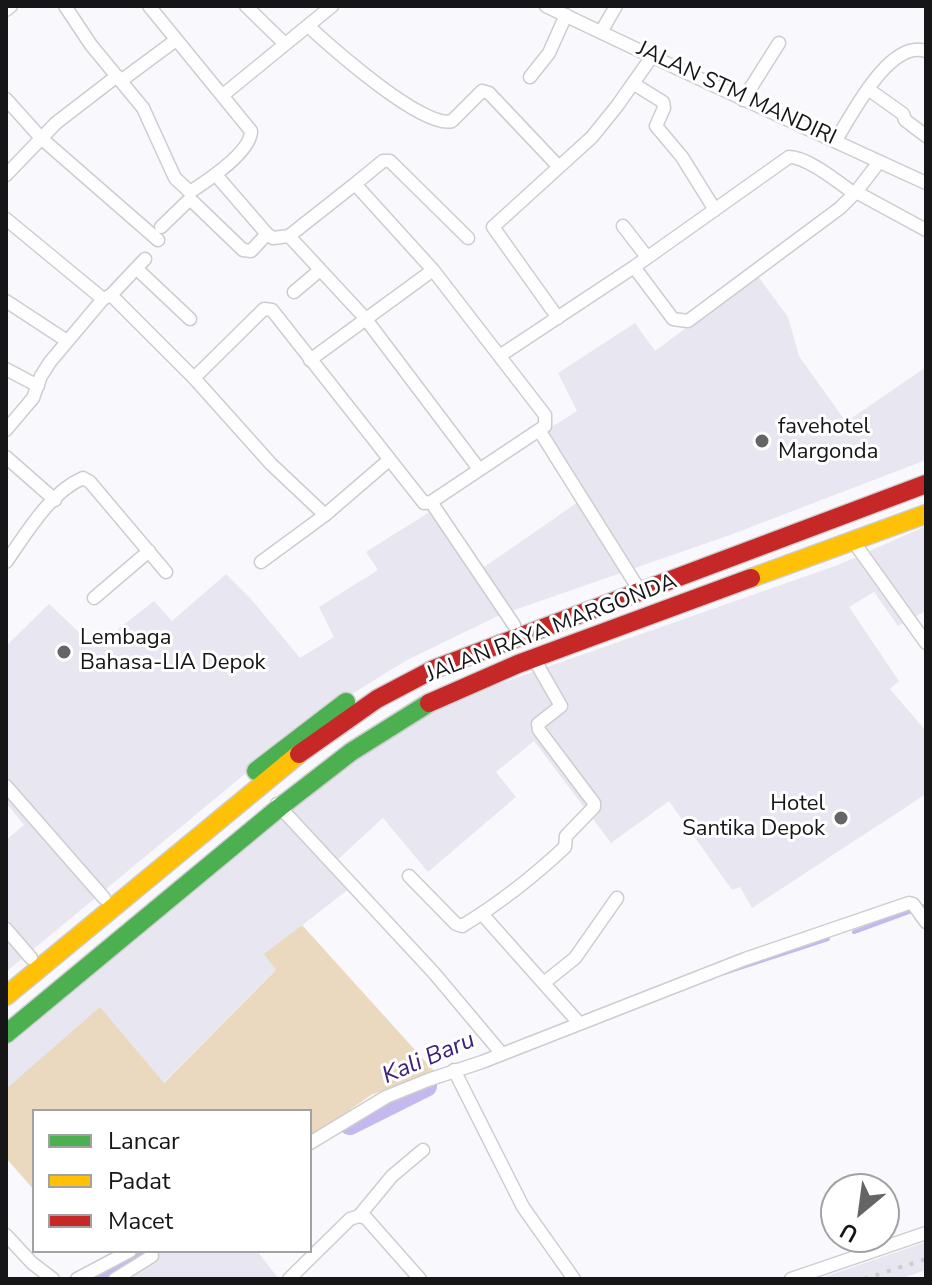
<!DOCTYPE html>
<style>
body{margin:0}
#map{position:relative;width:932px;height:1285px;overflow:hidden;background:#f9f8fd;font-family:"Nunito Sans",sans-serif}
canvas{display:block}
.frame{position:absolute;inset:0;border:8px solid #161618;pointer-events:none}
.legend{position:absolute;left:32px;top:1109px;width:280px;height:144px;box-sizing:border-box;background:#fff;border:2px solid #a2a2a3;margin:0;padding:10px 14px;list-style:none;font-size:24px;color:#161618}
.legend li{display:flex;align-items:center;gap:16px;height:40px}
.legend b{width:40px;border:2px solid #a2a2a3}
.north{position:absolute;left:820px;top:1173px;width:80px;height:80px;box-sizing:border-box;background:#fff;border:2px solid #a2a2a3;border-radius:50%;rotate:209deg;font-size:22px;font-weight:700;line-height:32px;text-align:center;color:#161618}
.north::after{content:'';display:block;margin:auto;width:28px;height:36px;background:#656568;clip-path:polygon(50% 0,100% 100%,50% 72%,0 100%)}
</style>
<div id="map">
<canvas width="932" height="1285"></canvas>
<div class="frame"></div>
<ul class="legend">
<li><b style="height:10px;background:#4caf50"></b>Lancar</li>
<li><b style="height:10px;background:#ffc107"></b>Padat</li>
<li><b style="height:10px;background:#c62828"></b>Macet</li>
</ul>
<div class="north">U</div>
</div>
<script>
const c = document.querySelector('canvas').getContext('2d');
c.lineJoin = 'round';
function fill(path, color) {
  c.fillStyle = color;
  c.fill(path, 'evenodd');
}
function trace(path, color, width, dash) {
  c.strokeStyle = color;
  c.lineWidth = width;
  c.lineCap = dash ? 'butt' : 'round';
  c.setLineDash(dash || []);
  c.stroke(path);
}
function label(font, color, halo, rows, align = 'center') {
  c.font = font + ' "Nunito Sans",sans-serif';
  c.lineWidth = 6;
  c.setLineDash([]);
  c.textBaseline = 'middle';
  c.strokeStyle = halo;
  c.fillStyle = color;
  for (const [text, x, y, turn = 0] of rows) {
    c.save();
    c.translate(x, y);
    c.rotate((+turn || 0) * Math.PI / 180);
    c.textAlign = isNaN(turn) ? turn : align;
    if (halo) c.strokeText(text, 0, 0);
    c.fillText(text, 0, 0);
    c.restore();
  }
}
fill(new Path2D(`
 M757,275l31,42 11,39 47,66 80,-55v93l-196,75 -230,80 -93,45 -76,47 -91,71 -234,194v-132l18,-15 -18,-22v-157l43,-42 46,43 59,-46 18,20 54,-47 25,25 49,59 34,-21 -15,-30 59,-37 -12,-18 65,-41 43,63 107,-74 -39,-67 35,-22 -19,-38 77,-50 20,28z
 M926,526v85l-28,15 -24,-34 -25,15 50,74 -9,8 36,42v63l-174,114 -12,-21 -8,3 -63,-89 -58,42 -77,-102 -38,31 20,25 -88,75 -45,-54 -49,45 20,22 -89,69 11,16 -113,113 -157,6v-45l288,-241 88,-63 85,-45 371,-130z
 M926,1242v28l-26,9h-82z
 M153,1251h104l22,28h-179z`), '#e8e7f1');
fill(new Path2D(`
 M302,925l132,146 -63,24 -61,43v-27h-276v79l-28,-32v-69l94,-82 64,76 112,-113 -12,-16z`), '#ead9bf');
trace(new Path2D(`
 M854,932l71,-26
 M724,973l104,-34`), '#c4b8ef', 4);
trace(new Path2D(`
 M350,1124l76,-38
 M98,1279l46,-28`), '#c4b8ef', 22);
const street = new Path2D(`
 M65,6l26,39 52,63 32,70 15,14c17,-11 61,-40 61,-61l-102,-125
 M246,6l39,38
 M546,6c126,61 253,119 380,177
 M6,10l5,-4
 M308,26c23,21 116,104 144,95l30,-30 7,2 70,74
 M601,32l15,-26
 M530,77l19,-24 17,-38
 M122,80l54,-40
 M634,84l29,18 1,6 -8,18 26,31 33,53
 M868,89l35,25 2,6 21,16
 M223,95l109,-89
 M6,99l35,39 117,102
 M743,100l36,-57
 M836,140c16,-25 53,-101 90,-89
 M6,175l50,-52 61,-47
 M355,184l28,-23h7l78,77
 M856,192l70,38
 M6,219l97,80
 M623,226l24,31
 M161,227l29,-28 53,51 8,1 16,-17
 M289,236l76,82 114,151
 M634,267l39,52 15,2 152,-113 16,-16 23,-30
 M137,269l53,50
 M294,292l26,-22
 M111,295l83,83 70,-69 8,1 152,193 7,-1 114,-76v-11l-112,-145 -78,-86 -66,52 -16,2 -6,-4 -51,-59
 M6,301l61,40
 M558,318l-65,-91 99,-90 25,-31 36,-51
 M501,355l133,-88 155,-110c19,0 50,26 66,37
 M310,360l123,-90
 M6,369l32,17
 M194,378l77,86 54,51
 M6,430l27,-32 8,-22 9,-14 53,-63 8,-4 34,-36
 M539,430l101,161
 M6,457l49,43
 M431,502l83,123
 M853,541l73,102
 M6,562c20,-28 44,-70 77,-84l7,4 76,90
 M261,562l64,-47 64,-55
 M94,598l55,-47
 M6,786l98,112
 M277,804l157,169 68,81
 M409,876l47,48 6,2c38,-23 71,-49 103,-79l1,-11 28,-29v-4l-55,-73 -1,-6 23,-18 -27,-47
 M482,914l97,109
 M6,929l25,29
 M545,982l30,-24 42,-60
 M454,1070l69,137 51,72
 M310,1143l76,-46 42,-17 54,-18 263,-103 164,-56 4,1 13,18
 M359,1216l33,-40 31,-26
 M6,1235l26,28 21,16
 M77,1279l53,-28
 M115,1279l37,-23
 M289,1279l61,-60 9,-3 7,2 54,61
 M791,1279l135,-46`);
const fast = new Path2D(`
 M256,771l90,-69
 M6,1034l274,-227 71,-55 78,-49`);
const slow = new Path2D(`
 M751,578l175,-64
 M6,996l293,-242`);
const jam = new Path2D(`
 M429,703l89,-39 233,-86
 M299,754l78,-55 57,-30 492,-185`);
trace(street, '#cdcdd0', 15);
trace(fast, '#cdcdd0', 21);
trace(slow, '#cdcdd0', 21);
trace(jam, '#cdcdd0', 21);
trace(street, '#fefeff', 12);
trace(fast, '#4caf50', 18);
trace(slow, '#ffc107', 18);
trace(jam, '#c62828', 18);
trace(new Path2D(`
 M864,1279l62,-20`), '#cdcdcd', 4, [4, 8]);
for (const [x, y, r, color] of [
 [762,441,8,"#656568"],
 [64,652,8,"#656568"],
 [841,818,8,"#656568"]
]) {
  const dot = new Path2D();
  dot.arc(x, y, r, 0, 2 * Math.PI);
  c.fillStyle = color;
  c.fill(dot);
  trace(dot, '#fff', 3);
}
label('22px', '#161618', '#fff', [
 ["JALAN STM MANDIRI",736,94,25],
 ["JALAN RAYA MARGONDA",552,629,-21]
]);
label('22px', '#161618', '#fff', [
 ["favehotel",778,428],
 ["Margonda",778,453],
 ["Lembaga",80,639],
 ["Bahasa-LIA Depok",80,664],
 ["Hotel",825,805,"right"],
 ["Santika Depok",825,830,"right"]
], 'left');
label('italic 24px', '#3f2079', '#fff', [
 ["Kali Baru",429,1059,-23]
]);
</script>
